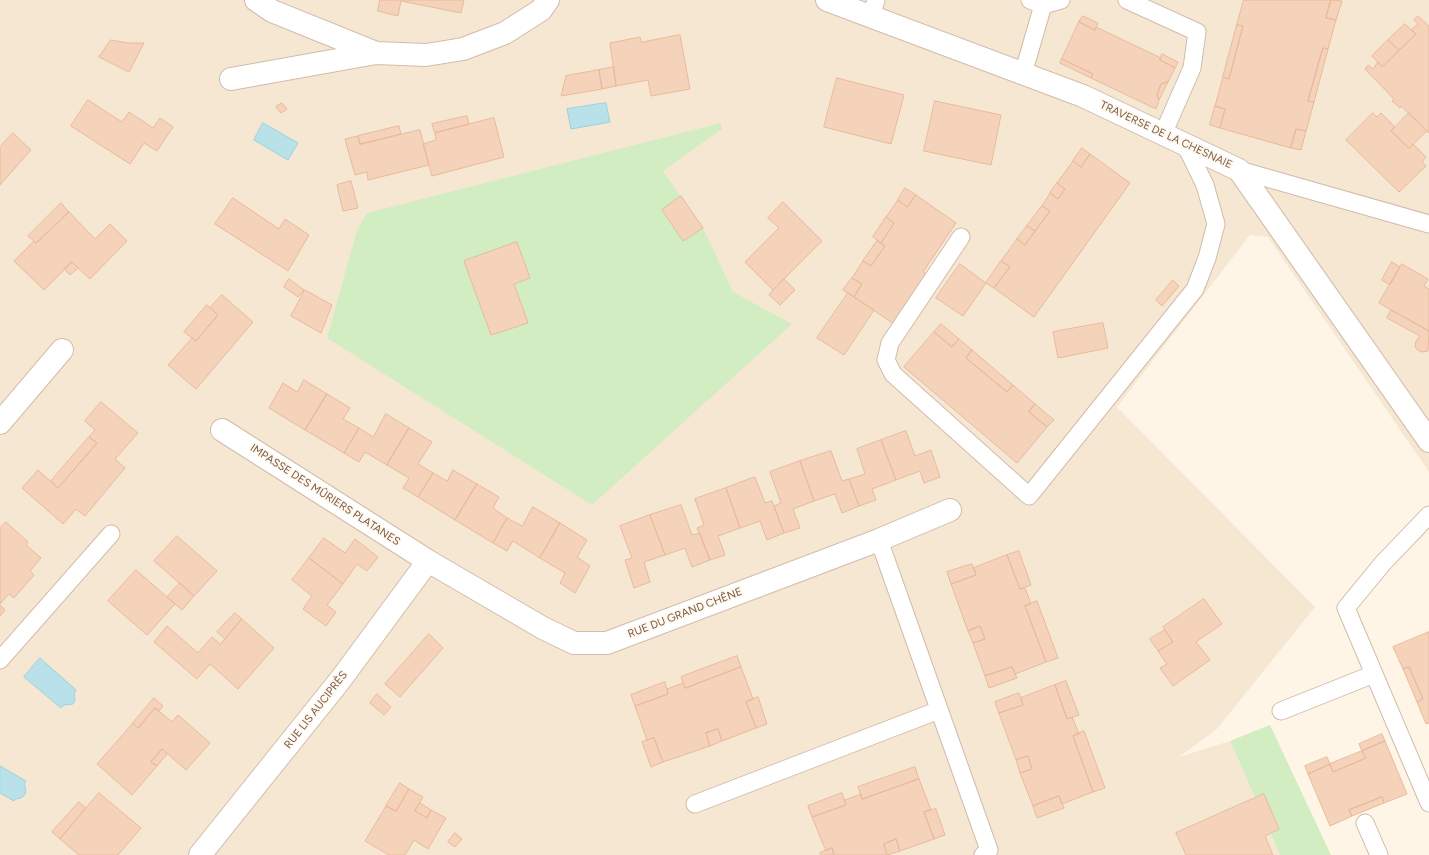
<!DOCTYPE html>
<meta charset="utf-8">
<style>
body{margin:0}
canvas{display:block;background:#fef5e6}
</style>
<canvas width="1429" height="855"></canvas>
<script>
const c = document.querySelector('canvas').getContext('2d');
c.lineJoin = 'round';
function fill(path, color) {
  c.fillStyle = color;
  c.fill(path, 'evenodd');
}
function trace(path, color, width, dash) {
  c.strokeStyle = color;
  c.lineWidth = width;
  c.lineCap = dash ? 'butt' : 'round';
  c.setLineDash(dash || []);
  c.stroke(path);
}
function label(font, color, halo, rows, align = 'center') {
  c.font = font + ' Figtree,sans-serif';
  c.lineWidth = 3.5;
  c.setLineDash([]);
  c.textBaseline = 'middle';
  c.strokeStyle = halo;
  c.fillStyle = color;
  for (const [text, x, y, turn = 0] of rows) {
    c.save();
    c.translate(x, y);
    c.rotate((+turn || 0) * Math.PI / 180);
    c.textAlign = isNaN(turn) ? turn : align;
    if (halo) c.strokeText(text, 0, 0);
    c.fillText(text, 0, 0);
    c.restore();
  }
}
fill(new Path2D(`
 M0,0h1429v472l-161,-235 -18,-2 -133,172 198,200 -98,122 -38,28 51,-16 50,114h-1280z`), '#f6e7d3');
fill(new Path2D(`
 M721,123l1,6 -59,42 40,57 30,64 59,32 -200,181 -265,-167 30,-108 10,-17z
 M1270,725l61,130h-51l-50,-114z`), '#d3edc3');
const water = new Path2D(`
 M606,103l4,19 -39,7 -4,-20z
 M263,123l35,20 -10,17 -34,-20z
 M40,658l36,32 -2,4 1,6 -2,4 -9,1 -3,3 -37,-31z
 M0,766l26,15 -2,3c4,8 1,14 -8,15l-2,2 -14,-8z`);
fill(water, '#b8e1e9');
trace(water, '#9ed1dc', 1);
const building = new Path2D(`
 M380,0h84l-3,13 -60,-12 -3,15 -20,-5z
 M1244,0h87l-5,18 10,2 -8,29 -5,-1 -15,53 6,1 -8,29 -10,-2 -5,19 -71,-20 5,-19 -10,-3 8,-29 6,2 14,-53 -6,-1z
 M1331,0l11,1 -6,19 -10,-2z
 M1083,16l15,7 -3,7 -16,-8z
 M1418,16l11,10v107l-28,-27 -1,2 -8,-7 2,-2 -29,-30 3,-4 5,4 5,-7 4,5 34,-33 -5,-4 7,-6 -4,-4z
 M1079,22l16,8 1,-3 65,31 -1,2 15,8 -7,14 -7,2 -4,11 2,5 -3,9 -65,-31 2,-4 -31,-15z
 M1405,24l11,10 -17,16 -11,-10z
 M1237,25l6,1 -14,53 -6,-2z
 M680,35l10,54 -39,7 -3,-16 -32,6 -6,-43 30,-6 1,5z
 M111,40l17,3h16l-15,29 -30,-15z
 M1388,40l11,10 -17,17 -10,-11z
 M1323,48l5,1 -14,53 -6,-1z
 M1162,54l16,8 -3,6 -15,-8z
 M1062,59l31,15 -2,4 -31,-15z
 M614,67l2,19 -14,3 -3,-19z
 M599,70l3,19 -41,7 5,-20z
 M837,78l67,17 -13,49 -67,-17z
 M1168,82l-9,18 -2,-5 4,-11z
 M88,100l34,22 7,-10 24,16 7,-10 13,9 -16,24 -13,-8 -14,21 -59,-38z
 M935,101l66,14 -10,50 -67,-14z
 M282,103l5,6 -6,4 -5,-6z
 M1215,106l10,3 -5,19 -10,-3z
 M1373,113l4,4 4,-4 14,14 -4,4 18,17 4,-4 13,13 -4,5 4,4 -27,26 -53,-52z
 M1409,113l18,18 -18,17 -18,-17z
 M467,116l2,8 -34,9 -3,-9z
 M494,118l10,39 -72,19 -9,-32 13,-4 -1,-7z
 M399,126l2,8 -41,10 -2,-8z
 M1296,129l10,2 -5,19 -10,-2z
 M420,130l9,35 -61,15 -1,-8 -12,3 -10,-36 13,-3 2,8z
 M13,133l18,17 -31,35v-38z
 M1082,148l8,6 -9,13 -8,-6z
 M1090,154l40,29 -96,134 -40,-29 16,-21 -9,-6 16,-22 8,6 25,-34 -8,-5 8,-13 8,6 7,-10 -8,-6 16,-22 8,6z
 M351,181l7,27 -15,3 -6,-26z
 M1057,183l8,6 -7,10 -8,-6z
 M905,188l11,7 -9,12 -9,-7z
 M916,195l40,28 -33,49 5,3 -34,49 -40,-27 8,-13 -10,-6 11,-17 8,5 14,-20 -4,-3 13,-20 -8,-6 12,-17 9,7z
 M681,196l22,32 -20,13 -21,-31z
 M233,198l46,31 6,-10 24,16 -21,36 -73,-47z
 M783,202l39,39 -49,49 -28,-28 34,-34 -11,-10z
 M61,203l8,9 -33,31 -8,-7z
 M1042,206l8,5 -15,20 -8,-5z
 M69,212l26,27 15,-15 17,17 -37,38 -18,-17 -28,28 -30,-29 20,-20 2,2z
 M886,217l8,6 -13,20 -8,-6z
 M1027,226l8,5 -10,14 -8,-6z
 M877,241l8,5 -14,20 -8,-5z
 M517,242l13,36 -16,6 14,39 -37,12 -27,-74z
 M1001,261l9,6 -16,21 -8,-5z
 M72,262l6,6 -8,7 -6,-6z
 M1392,262l8,5 -10,18 -8,-5z
 M960,264l26,19 -23,33 -27,-18z
 M1402,264l26,15 -4,7 5,3v42l-50,-28z
 M852,278l10,6 -8,13 -11,-7z
 M289,279l15,11 -6,7 -14,-10z
 M784,279l11,11 -15,15 -11,-10z
 M1173,280l6,6 -17,20 -6,-6z
 M305,290l27,15 -11,28 -30,-17z
 M848,293l26,17 -30,45 -27,-17z
 M222,295l31,27 -57,67 -28,-24 24,-27 4,3 22,-26 -8,-7z
 M207,305l11,10 -22,26 -12,-9z
 M1391,310l38,21 -1,20 -7,1 -3,-2 -3,-3 1,-6 4,-5 -33,-18z
 M1103,323l5,25 -50,10 -5,-26z
 M941,324l18,15 -7,8 -18,-15z
 M934,332l18,15 7,-8 13,11 -6,8 41,34 6,-7 22,19 -6,8 18,15 -30,36 -113,-96z
 M972,350l41,35 -6,7 -41,-34z
 M304,380l23,14 -22,36 -36,-22 14,-25 14,9z
 M327,394l23,14 -7,11 16,9 -15,25 -39,-23z
 M101,402l37,31 -23,26 10,9 -40,48 -9,-7 -13,15 -41,-36 16,-18 20,18 39,-45 -8,-6 6,-7 -10,-9z
 M1035,404l19,16 -7,7 -18,-15z
 M386,414l23,14 -22,37 -22,-13 -6,10 -15,-9 15,-25 14,9z
 M409,428l23,14 -14,22 15,9 -15,24 -15,-9 6,-10 -22,-13z
 M906,431l9,25 16,-6 9,27 -16,6 -4,-12 -24,9 -15,-40z
 M89,437l8,6 -39,45 -7,-7z
 M881,440l15,40 -24,9 4,11 -17,6 -10,-27 16,-5 -8,-25z
 M831,451l11,30 7,-2 10,27 -17,7 -7,-19 -21,7 -14,-40z
 M800,461l14,40 -21,8 7,19 -16,5 -10,-27 7,-3 -11,-31z
 M453,470l24,14 -22,36 -37,-23 15,-24 14,8z
 M755,477l10,26 7,-2 12,32 -17,7 -7,-19 -20,7 -14,-40z
 M477,484l22,13 -6,11 14,10 -14,25 -38,-23z
 M726,488l14,40 -22,8 7,19 -15,5 -13,-32 7,-3 -9,-26z
 M681,505l11,30 8,-2 10,27 -18,7 -7,-19 -20,7 -15,-40z
 M533,507l27,16 -20,35 -27,-17 -6,10 -14,-8 14,-25 15,8z
 M650,515l15,40 -21,7 6,20 -16,6 -9,-28 7,-2 -12,-32z
 M6,522l22,20 -2,3 15,13 -11,13 4,4 -20,23 -5,-4 -9,10v-76z
 M560,523l27,17 -10,17 13,9 -15,27 -15,-10 5,-10 -25,-15z
 M177,536l40,35 -23,25 -40,-35z
 M324,538l21,15 10,-14 23,18 -11,14 -10,-7 -14,20 -34,-26z
 M1019,551l12,34 -11,4 -13,-34z
 M1007,555l13,34 5,-1 6,16 -6,2 21,56 -31,12 -3,-7 -27,9 -12,-33 12,-4 -5,-13 -12,5 -17,-47 25,-9 -2,-7z
 M309,558l34,26 -16,21 9,7 -10,14 -23,-17 9,-13 -20,-16z
 M972,564l4,11 -25,9 -4,-12z
 M136,570l39,34 -28,31 -39,-34z
 M180,583l14,13 -12,14 -15,-13z
 M1204,599l18,25 -26,18 14,18 -37,26 -13,-18 7,-4 -9,-13 15,-9 -10,-15z
 M1037,601l21,57 -12,4 -21,-56z
 M0,605l5,5 -5,6z
 M235,613l7,6 -17,20 -8,-7z
 M242,619l32,29 -36,41 -28,-25 -13,15 -43,-37 13,-16 31,27 14,-16 8,7z
 M980,626l5,13 -12,4 -5,-12z
 M1165,630l8,12 -15,9 -8,-12z
 M1429,632v91l-3,1 -9,-22 6,-3 -14,-32 -6,2 -10,-22z
 M429,634l14,14 -43,49 -15,-13z
 M737,656l4,11 -56,21 -4,-11z
 M741,667l12,32 -7,3 10,26 -34,13 -4,-12 -12,4 4,13 -47,16 -9,-24 -7,2 -12,-34 33,-12 -1,-5 16,-6 2,5z
 M1012,667l5,11 -28,10 -4,-12z
 M1409,667l14,32 -6,3 -14,-33z
 M1066,681l13,34 -12,4 -12,-34z
 M665,682l3,12 -33,12 -4,-11z
 M1055,685l12,34 5,-2 7,17 -6,2 20,56 -31,12 -3,-8 -26,10 -13,-33 12,-4 -4,-13 -12,4 -17,-47 24,-8 -2,-7z
 M1019,693l4,12 -24,8 -4,-11z
 M377,694l14,13 -7,8 -14,-12z
 M758,697l9,27 -11,4 -10,-26z
 M154,698l9,8 -4,5 -4,-3 -17,20 -5,-5z
 M155,708l17,14 6,-7 32,28 -24,27 -24,-21 -11,13 6,4 -25,29 -35,-31 36,-41 5,5z
 M718,729l4,12 -12,5 -4,-13z
 M1084,731l21,57 -12,4 -20,-56z
 M1382,734l3,7 -23,10 -3,-7z
 M654,738l9,24 -12,5 -9,-25z
 M1385,741l22,53 -23,9 -2,-6 -33,13 3,6 -22,10 -22,-52 22,-10 3,8 33,-14 -4,-7z
 M162,749l5,5 -10,12 -6,-4z
 M1362,751l4,7 -33,14 -3,-8z
 M1028,756l4,13 -12,4 -4,-13z
 M1327,757l3,7 -22,10 -3,-8z
 M915,767l4,12 -57,20 -4,-12z
 M919,779l12,31 -7,2 10,27 -34,12 -4,-12 -12,5 3,11h-53l-2,-7 -6,3 -14,-34 34,-12 -1,-5 16,-6 1,5z
 M400,783l9,6 -13,22 -10,-5z
 M409,789l14,8 -8,14 12,7 4,-8 15,8 -18,31 -14,-9 -9,15h-16l-24,-14 21,-35 10,5z
 M99,793l42,35 -23,27h-39l-19,-16z
 M842,793l4,12 -34,12 -4,-11z
 M1264,794l15,35 -14,7 8,19h-87l-10,-22z
 M1059,796l5,12 -27,10 -4,-12z
 M1382,797l2,6 -32,13 -3,-6z
 M79,802l7,6 -26,31 -8,-7z
 M420,803l11,7 -4,8 -12,-7z
 M936,809l9,26 -11,4 -10,-27z
 M455,833l7,6 -7,8 -7,-5z
 M896,839l4,12 -13,4 -3,-11z
 M832,848l2,7h-13l-1,-2z`);
fill(building, '#f5d3bb');
trace(building, '#e9ba9a', 1);
const service = new Path2D(`
 M1127,0l70,32 -5,36 -29,66
 M1043,5l18,-5
 M871,17l5,-17
 M1023,74l20,-69 -13,-5
 M1239,170l190,54
 M961,237l-71,106 -4,17 7,14 136,122 166,-207 12,-31 9,-34 -11,-39 -20,-41
 M1429,515l-46,48 -37,45 83,195
 M879,540l110,310 -6,5
 M0,660l111,-126
 M1281,711l93,-37
 M695,804l244,-94
 M1365,823l14,32`);
const minor = new Path2D(`
 M256,0l16,11 104,42
 M827,0l256,96 156,74 190,271
 M231,79l145,-26 50,2 37,-6 42,-16 36,-23 7,-10
 M0,423l62,-73
 M222,430l206,131 115,67 31,15h33l272,-103 71,-30
 M200,855l141,-176 87,-118`);
trace(service, '#d1bcaa', 19);
trace(minor, '#d1bcaa', 24);
trace(service, '#fff', 17);
trace(minor, '#fff', 22);
label('11px', '#795b48', '#fff8ee', [
 ["TRAVERSE DE LA CHESNAIE",1166,135,25],
 ["IMPASSE DES MÛRIERS PLATANES",325,495,33],
 ["RUE DU GRAND CHÊNE",685,613,-21],
 ["RUE LIS AUCIPRÈS",316,710,-52]
]);
</script>
